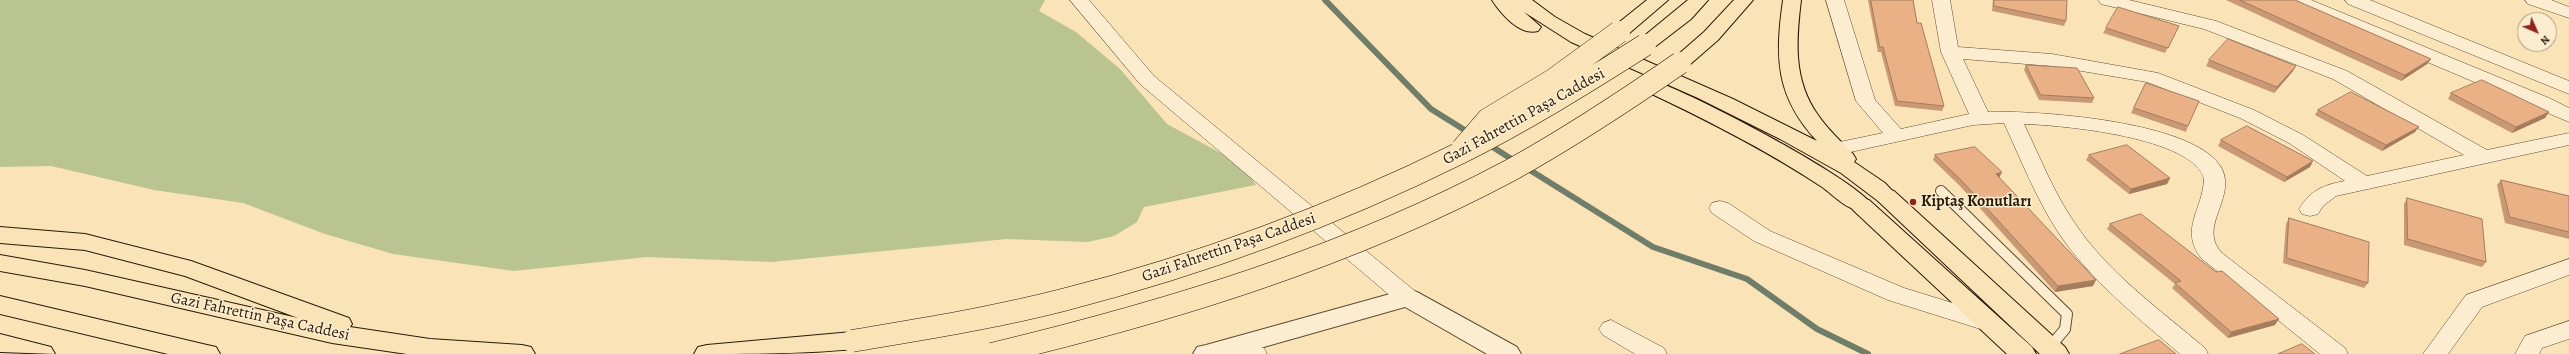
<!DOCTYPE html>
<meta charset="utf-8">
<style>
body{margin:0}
#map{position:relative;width:2569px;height:354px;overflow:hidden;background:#fae3b7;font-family:Alegreya,serif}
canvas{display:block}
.north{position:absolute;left:2517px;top:12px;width:40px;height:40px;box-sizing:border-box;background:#fcedd0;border:1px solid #a89981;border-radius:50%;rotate:135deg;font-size:11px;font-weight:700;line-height:16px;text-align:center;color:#291a0a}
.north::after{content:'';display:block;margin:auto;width:14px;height:18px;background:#8f2418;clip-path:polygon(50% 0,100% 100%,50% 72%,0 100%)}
</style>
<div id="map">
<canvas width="2569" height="354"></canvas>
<div class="north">N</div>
</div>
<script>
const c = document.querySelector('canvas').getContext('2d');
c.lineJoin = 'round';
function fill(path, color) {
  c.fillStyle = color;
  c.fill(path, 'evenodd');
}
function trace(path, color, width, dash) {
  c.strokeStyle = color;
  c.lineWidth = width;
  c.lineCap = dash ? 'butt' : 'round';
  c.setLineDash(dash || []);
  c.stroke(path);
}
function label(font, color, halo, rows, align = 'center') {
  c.font = font + ' Alegreya,serif';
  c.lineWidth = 3;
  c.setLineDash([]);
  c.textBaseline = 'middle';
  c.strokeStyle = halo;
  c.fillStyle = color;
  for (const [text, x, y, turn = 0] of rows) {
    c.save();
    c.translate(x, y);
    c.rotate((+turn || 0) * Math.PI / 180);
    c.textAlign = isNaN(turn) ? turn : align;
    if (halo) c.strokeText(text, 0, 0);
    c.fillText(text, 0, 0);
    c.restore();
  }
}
fill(new Path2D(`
 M0,0h1045l-6,11 37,21 44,37 47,55 74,40 15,21 -112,22 -7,15 -23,14 -26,6 -81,-3 -236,23 -124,-5 -133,14 -121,-17 -68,-20 -82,-31 -89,-13 -103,-24 -51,1z`), '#bac491');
trace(new Path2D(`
 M1325,0l106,109 40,25
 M1488,144l28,18
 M1525,167l128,80 94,32 70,50 51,25`), '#707d69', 6);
const service = new Path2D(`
 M1941,191l126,123 -2,15 -15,18`);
const minor = new Path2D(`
 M1070,0h19l65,76 262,216 4,6 -4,6 -8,2 -8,-2 -260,-220z
 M1826,0h18l31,100 26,29 68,-15 -28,-62 -9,-52h18l8,47 94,7 106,19 96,37 49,25 64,41 97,-21 -131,-76 -129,-50 -103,-25 -3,-4h31l87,21 131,50 140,79 82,-17v12l-233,51 -13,10 -5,8 -8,2 -8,-2 -3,-5c12,-19 24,-24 46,-28l-56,-38 -49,-25 -93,-36 -95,-16 -89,-7 25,53c44,-2 231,9 237,67 3,27 -25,51 -3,74l123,95 3,6h-28l-119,-96c-22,-29 2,-49 3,-79 -10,-42 -144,-54 -180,-55 16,33 29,67 50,98 33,50 85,87 131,126l3,6h-28c-43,-37 -90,-74 -122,-122 -22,-34 -37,-72 -54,-109l-31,2 -136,30 -7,-1 -3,-5 3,-5 53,-11 -27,-32z
 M2287,0h24l238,98 20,10v14l-279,-118z
 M2345,0h25l199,81v13l-221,-90z
 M2525,0h26l18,7v11l-41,-14z
 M1720,201l8,2 42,28 134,57 94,29 4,6 -4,6 -8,3 -102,-32 -134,-59 -42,-28 -3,-5 3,-5z
 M2569,259v16l-87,32 -34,47h-25l43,-59z
 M1611,320l53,28 3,6h-32l-32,-19 -4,-6 4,-6z
 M2569,321v18l-27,9 -3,6h-24l10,-18z
 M1230,339l34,9 3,6h-46l-3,-6 3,-6z`);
const tertiary = new Path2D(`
 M1408,289l9,3 100,55 4,7h-34l-82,-47 -166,47h-46l4,-7 9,-2z`);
const primary = new Path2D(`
 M1886,189l8,2 171,156 4,7h-29l-162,-153 -3,-5 3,-5z
 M1861,198l8,2 163,147 4,7h-29l-154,-144 -3,-5 3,-5z`);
const trunk = new Path2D(`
 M1492,0h40l23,17 30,17 148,65 84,42c-42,-45 -42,-84 -34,-141h18c-5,41 -8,80 17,115 10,15 23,26 35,39l3,5 -2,3 31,21 12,13 -3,5 -8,2 -8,-2 -37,-28 -61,-34 -82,-41 -127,-56 -47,-30 17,15 -3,4c-18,5 -37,-17 -46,-31z
 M1647,0h21l-42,36h-14l-3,-4 3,-4z
 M1688,0h20l-17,19 -39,30h-14l-3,-4 3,-4z
 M1734,0h19l-35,40 -31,27h-14l-3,-4 3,-4 31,-27z
 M1646,78c35,9 209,100 226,127l-3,5c-18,5 -33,-13 -47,-23 -57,-38 -121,-70 -183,-99l-3,-4 3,-4z
 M0,227l85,7 106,27 158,57 3,6 -2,3 80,12 92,6 9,2 4,7h-128l-75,-11 -247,-57 -85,-15v-16l85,15 213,48 -113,-42 -100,-26 -85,-7z
 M0,296l207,49 9,2 4,7h-52l-168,-40z
 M852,332l9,2 4,7 -4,7c-44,6 -120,6 -167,6l4,-7 9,-2z
 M0,334l51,13 4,7 -55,-2z`);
trace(service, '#5d4c35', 12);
trace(minor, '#5d4c35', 1);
trace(tertiary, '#5d4c35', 2);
trace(primary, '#291a0a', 2);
trace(trunk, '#291a0a', 2);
trace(service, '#fcedd0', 10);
fill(minor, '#fcedd0');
fill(tertiary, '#fcedd0');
fill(primary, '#fae3b7');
fill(trunk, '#fae3b7');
const trunkBridge = new Path2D(`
 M1462,149l26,-30 65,-39 66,-48
 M852,341c70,-12 141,-23 211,-41 137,-35 270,-84 397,-147 64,-32 125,-70 185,-108
 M992,354c179,-43 356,-97 519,-184 58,-32 114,-69 169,-107`);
trace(trunkBridge, '#291a0a', 23, []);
trace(trunkBridge, '#fae3b7', 22);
fill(new Path2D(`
 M1868,0h45l4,23 27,83 -2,5 -47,-5 -14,-54h-3z
 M1993,0h74l-1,21 -2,5 -72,-15z
 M2226,0h69l136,59 -4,5 -26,17z
 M2179,26l-14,27 -62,-20 3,-5z
 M2209,60l84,11 -19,22 -68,-27z
 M2026,65l68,33 -2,5 -53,-3 -15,-30z
 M2146,83l42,43 -2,6 -55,-19z
 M2451,93l98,19 -4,6 -33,15 -64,-34z
 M2318,110l97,22 -33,19 -67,-36z
 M2221,140l89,27 -26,15 -66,-36z
 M1935,155l64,22 94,109 -38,6 -95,-106 -27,-26z
 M2089,155l81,23 -3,6 -38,10 -43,-34z
 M2501,180l68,16v43l-64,-16 -8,-38z
 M2407,198l79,64 -4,5 -78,-22v-41z
 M2289,218l79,65 -4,5 -81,-25 3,-39z
 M2110,224l165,101 -47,13 -56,-50 3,-4 -68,-55z`), '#c99874');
fill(new Path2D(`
 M2431,59l-4,5 -26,17 4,-6z
 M2296,66l-3,5 -19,22 3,-6z
 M2549,112l-4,6 -33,15 4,-6z
 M2419,127l-4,5 -33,19 4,-6z
 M2313,161l-3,6 -26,15 3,-5z
 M2002,172l-3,6 -3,-4z
 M2170,178l-3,6 -38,10 2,-5z
 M2096,280l-3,6 -38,6 3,-6z
 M2279,319l-4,6 -47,13 3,-6z`), '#a47c5e');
const building = new Path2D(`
 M1871,0h42l4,23h4l23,83 -47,-5 -14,-54h-3z
 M1994,0h73l-1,21 -72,-15z
 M2240,0h55l136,59 -26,16z
 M2118,7l61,19 -11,22 -62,-20z
 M2228,39l68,27 -19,21 -68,-27z
 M2026,65l51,3 17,30 -53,-3z
 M2482,80l67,32 -33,15 -65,-34z
 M2146,83l53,18 -11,25 -54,-18z
 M2351,92l68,35 -33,18 -68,-35z
 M2247,126l66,35 -26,16 -66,-37z
 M2127,145l43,33 -39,11 -42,-34z
 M1975,147l27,25 -6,2 100,106 -38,6 -96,-105 -27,-26z
 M2501,180l68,16v36l-59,-15z
 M2407,198l75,21 4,43 -78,-23z
 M2141,214l75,58 6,-1 57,48 -48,13 -56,-49 6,-2 -71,-57z
 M2289,218l80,24 -1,41 -81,-25z
 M2159,340l17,14h-56z
 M2302,344l13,10h-37z`);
fill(building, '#eab187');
trace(building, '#a47c5e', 1);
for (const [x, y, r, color] of [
 [1913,202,4,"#8f2418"]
]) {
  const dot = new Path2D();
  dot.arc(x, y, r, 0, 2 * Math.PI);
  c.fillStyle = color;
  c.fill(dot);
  trace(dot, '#fcedd0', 1.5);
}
label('16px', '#291a0a', '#fcedd0', [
 ["Gazi Fahrettin Paşa Caddesi",1524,117,-29],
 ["Gazi Fahrettin Paşa Caddesi",1229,248,-19],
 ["Gazi Fahrettin Paşa Caddesi",260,317,12]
]);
label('bold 16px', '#291a0a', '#fcedd0', [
 ["Kiptaş Konutları",1921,202]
], 'left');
</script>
